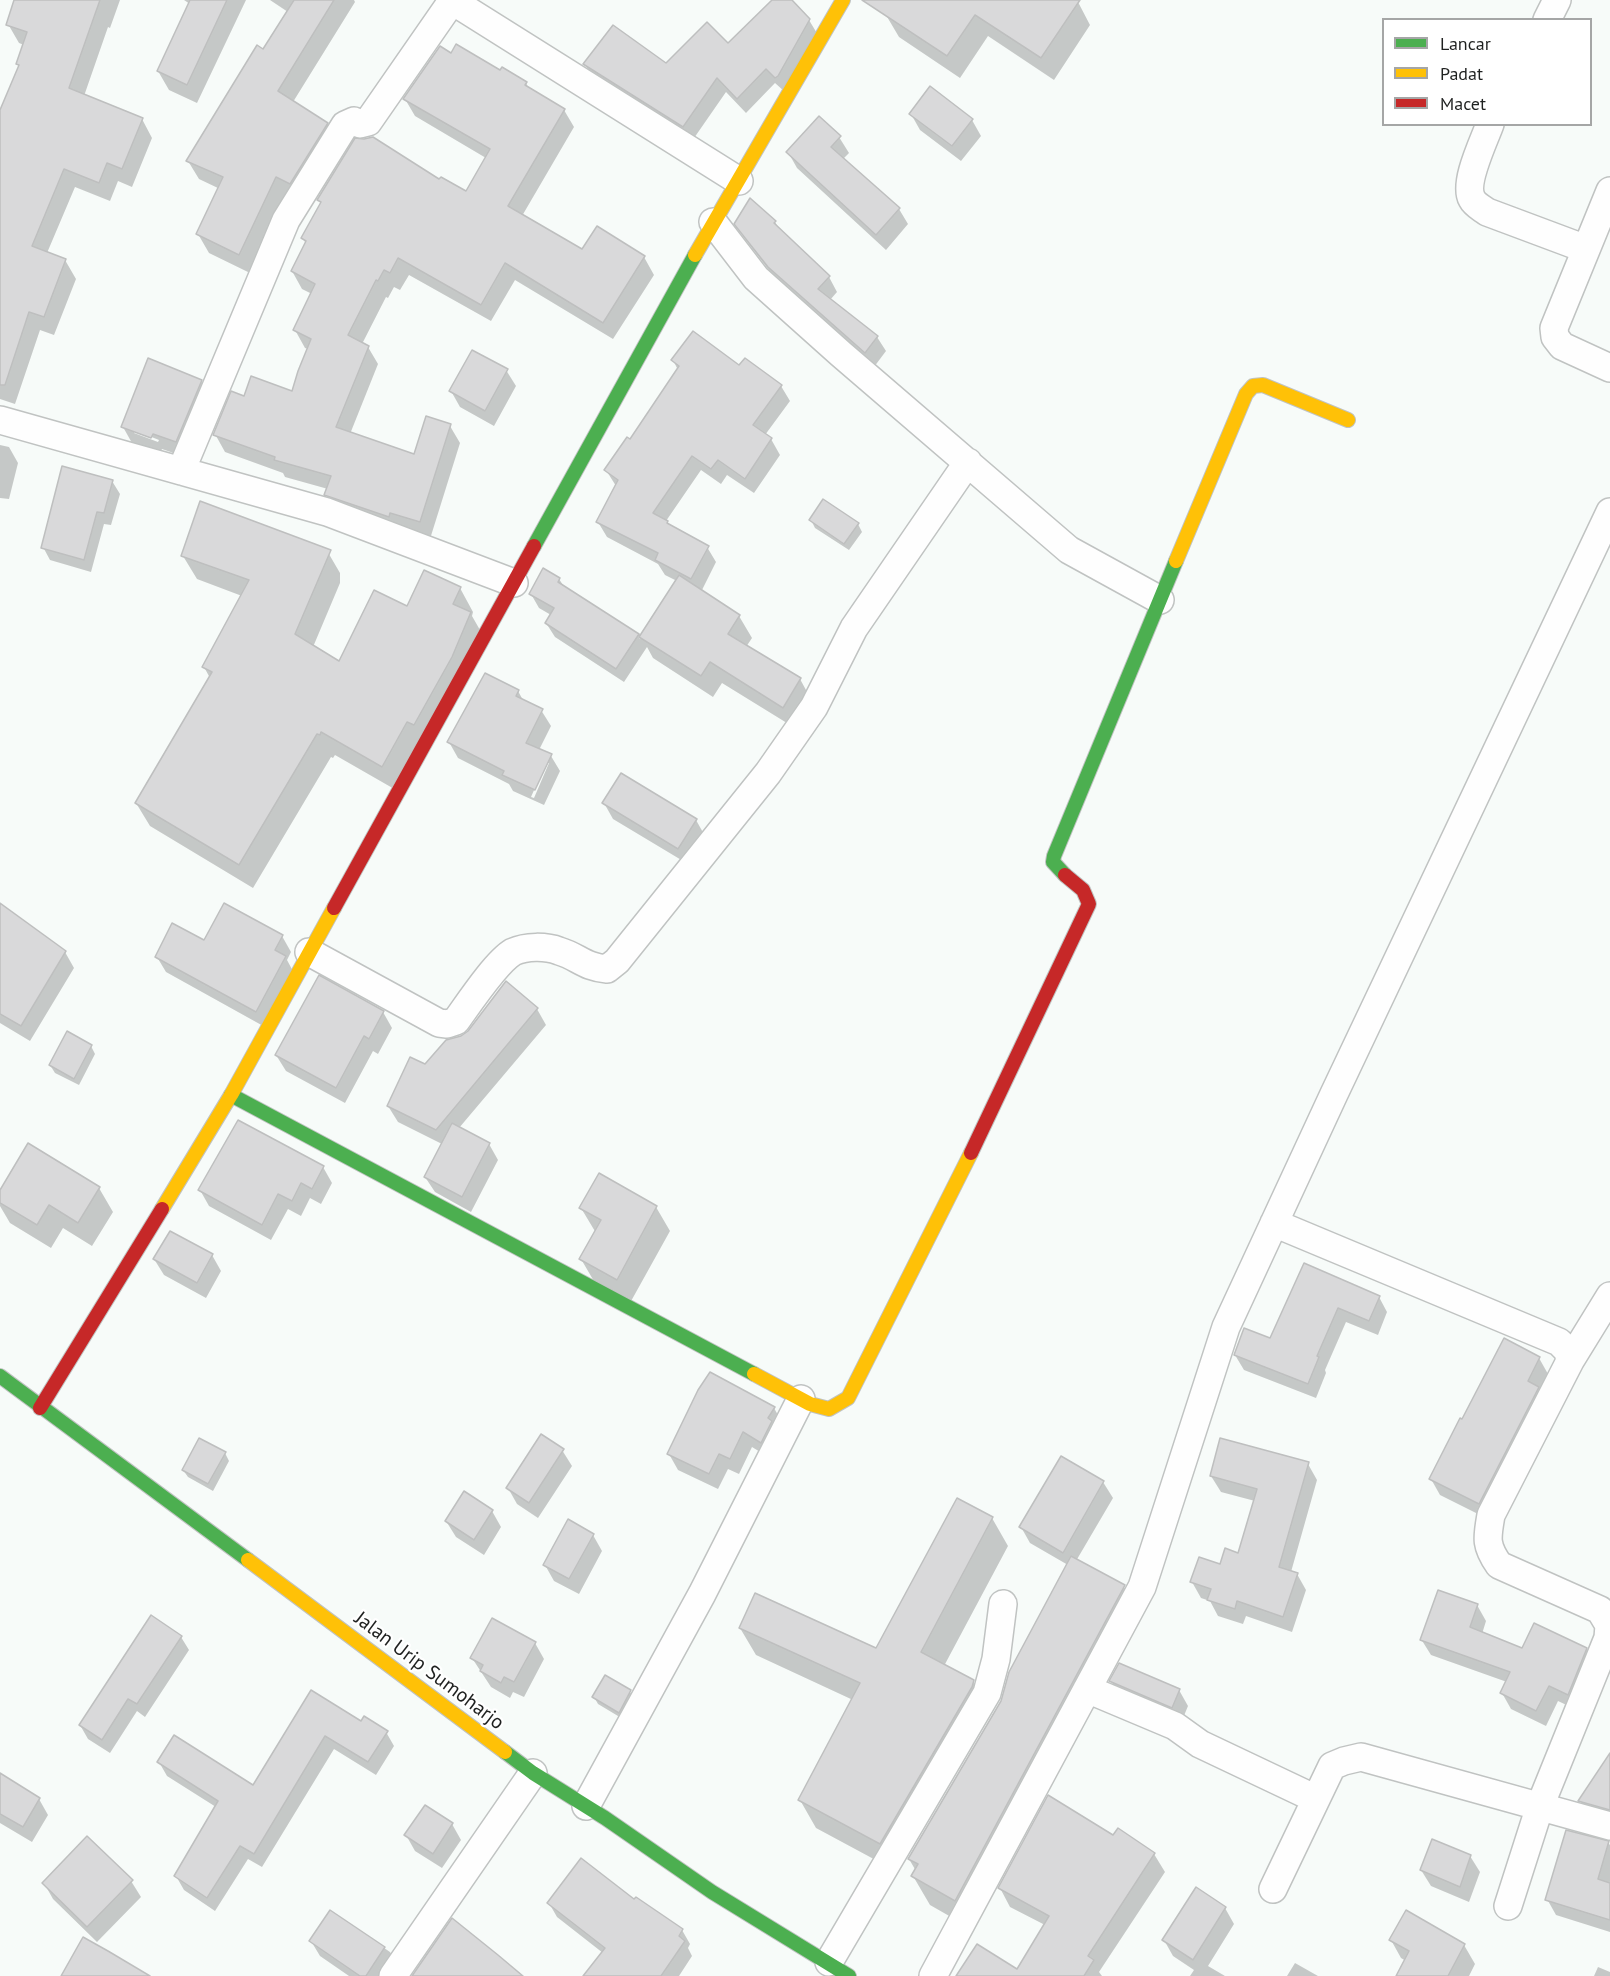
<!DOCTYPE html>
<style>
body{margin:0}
#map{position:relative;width:1610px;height:1976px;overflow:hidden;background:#f7fbf9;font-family:"PT Sans",sans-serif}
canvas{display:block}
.legend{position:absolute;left:1382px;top:18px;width:210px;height:108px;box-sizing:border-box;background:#fff;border:2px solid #a5a6a6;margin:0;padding:8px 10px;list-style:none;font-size:18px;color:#1f2120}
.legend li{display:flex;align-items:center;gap:12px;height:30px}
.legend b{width:30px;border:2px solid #a5a6a6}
</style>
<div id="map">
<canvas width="1610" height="1976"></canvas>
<ul class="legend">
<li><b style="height:8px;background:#4caf50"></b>Lancar</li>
<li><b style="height:8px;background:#ffc107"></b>Padat</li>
<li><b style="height:8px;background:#c62828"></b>Macet</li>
</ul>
</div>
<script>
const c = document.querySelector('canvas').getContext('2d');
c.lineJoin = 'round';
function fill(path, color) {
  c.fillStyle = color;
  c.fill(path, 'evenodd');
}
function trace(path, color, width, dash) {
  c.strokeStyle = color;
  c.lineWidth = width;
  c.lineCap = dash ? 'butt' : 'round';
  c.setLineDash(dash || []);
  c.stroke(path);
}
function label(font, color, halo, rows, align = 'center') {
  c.font = font + ' "PT Sans",sans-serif';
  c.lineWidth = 4.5;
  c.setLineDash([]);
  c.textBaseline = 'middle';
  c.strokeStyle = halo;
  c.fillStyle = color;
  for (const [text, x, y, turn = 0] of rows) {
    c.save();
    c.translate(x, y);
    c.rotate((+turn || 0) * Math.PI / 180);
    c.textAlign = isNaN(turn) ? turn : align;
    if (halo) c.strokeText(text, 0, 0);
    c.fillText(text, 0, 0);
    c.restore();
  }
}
fill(new Path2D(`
 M16,0h104l-10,28 -2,-1 -24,69 58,23 10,19 -20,49 -14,-6 -8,20 -35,-14 -28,66 18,7 11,19 -22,56 -14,-5 -25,74 -15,-5v-285l20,-47 -2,-3 6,-19 -5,-2 -11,-19z
 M184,0h62l-49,103 -28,-13 -11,-19 32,-67z
 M270,0h84l1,2 -62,100 34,22 11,19 -88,130 -41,-20 -11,-19 22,-45 -21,-10 -11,-18 100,-149z
 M774,0h16l19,20 9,15 -33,57 -10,-9 -29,30 -20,-21 -34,49 -99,-62 -8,-15 81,1 62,-20z
 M896,0h178l4,2 12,23 -36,55 -66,-44 -28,42 -61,-41 -13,-22z
 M452,55l74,28 3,6 35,21 10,17 -52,89 61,35 61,6 10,18 -41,64 -98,-59 -24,41 -82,-46 -9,15 -6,-3 -6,11 -2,-1 -24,47 6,3 10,17 -28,70 65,22 35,-30 10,17 -30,96 -94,-27 -10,-18 2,-5 -43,-12 -2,-4 -58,-21 -10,-18 30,-36 48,-5 15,-44 -3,-1 -10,-18 17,-36 -10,-5 -10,-18 14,-27 -3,-6 18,-34 -2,-4 121,-18 26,12 20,-36 -71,-42 -10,-17z
 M911,114l61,6 9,16 -20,25 -41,-31z
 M839,137l10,16 -6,6 56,50 9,15 -22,26 -89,-82 -9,-16z
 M775,222l6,10 48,45 8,15 -7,8 47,37 9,14 -12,16 -96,-85 -33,-43 -9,-15z
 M673,360l67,7 5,-7 36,26 9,15 -25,34 6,4 9,16 -26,38 -27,-18 -6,9 -20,-14 -35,51 4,6 37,20 9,15 -15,30 38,24 13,22 -6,9 54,32 12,22 -17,27 -73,-45 -9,14 -60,-39 -6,-11 -23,35 -69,-45 -9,-14 5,-8 -12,-7 -8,-14 28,-15 6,9 72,47 3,4 37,-58 -12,-6 -7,-11 -51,-27 -9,-15 18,-36 -10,-16 24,-28 48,-72z
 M506,370l10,16 -22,40 -34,-19 -9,-16z
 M201,381l9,16 -25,60 -23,-8 -2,4 -28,-10 -9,-16zM134,430l25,10 -1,2 -24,-9z
 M0,445l9,2 9,16 -9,36 -9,-1z
 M112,481l8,13 -9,31 -7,-1 -13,48 -41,-12 -7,-13z
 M811,520l47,4 4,8 -13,18 -34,-22z
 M326,549l14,24v10l-27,64 27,16 67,-55 53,-20 13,24 -1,4 12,21 -88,153 -61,-35 -2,3 -2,-1 -78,131 -103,-62 -14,-23 74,-125 -6,-11 38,-71 -45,-17 -14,-23z
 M518,691l6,11 17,8 10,16 -12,24 12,6 9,15 -16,34 -31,-14 -4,-7 -51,-26 -9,-16zM546,763h3l-15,35 -3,-1z
 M604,803l92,17 9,16 -17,28 -75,-45z
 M0,905l65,47 9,16 -44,73 -30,-18z
 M282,936l9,16 -4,8 7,13 -29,54 -99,-55 -9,-15 48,-15z
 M537,1009l9,16 -87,103 30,16 9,16 -27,52 -36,-20 -10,-15 17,-33 -44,-22 -10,-16 74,-69z
 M383,1012l9,16 -14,26 -5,-3 -28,52 -59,-32 -10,-16z
 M91,1046l4,8 -16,31 -24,-12 -5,-8z
 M323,1167l9,16 -11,21 -11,-6 -9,18 -13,-7 -17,31 -62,-34 -9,-16z
 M99,1188l14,24 -21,34 -29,-18 -12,20 -41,-25 -10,-17v-13z
 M656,1207l14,24 -40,72 -35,-20 -14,-24 15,-26 -15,-25z
 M212,1255l9,16 -15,27 -42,-23 -10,-16z
 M1305,1265l74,32 8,15 -9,23 -32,-13 -21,48 1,3 -10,25 -72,-28 -9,-15 36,-15z
 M1539,1358l9,16 -60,145 -48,-24 -9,-16 31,-58z
 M710,1374l64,34 9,16 -13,34 -18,-11 -13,27 -11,-5 -10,20 -40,-19 -9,-16z
 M562,1450l10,16 -34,52 -21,-14 -9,-16z
 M225,1453l4,8 -16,30 -25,-14 -5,-7z
 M1061,1458l42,24 10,16 -37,63 48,26 17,28 -169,314 -42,-24 -17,-29 3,-5 -7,-12 93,-157 66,-137 -38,-22 -9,-16z
 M1308,1464l9,16 -26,92 6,2 9,16 -14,42 -46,-16 -3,8 -25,-8 -8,-15 -9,-3 -9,-16 47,-27 16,-54 -34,-9 -10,-16z
 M492,1511l9,16 -17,28 -28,-18 -10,-16z
 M992,1518l16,28 -64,120 29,16 16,28 -93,161 -80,-43 -16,-28 53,-100 -97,-45 -16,-27 136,22z
 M593,1535l9,16 -23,43 -25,-13 -9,-16z
 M1477,1605l9,16 -4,13 41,16 63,-1 9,16 -18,45 -19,-9 -12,25 -35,-17 -9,-16 5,-11 -76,-27 -10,-16z
 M181,1637l8,13 -44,67 -8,-6 -27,42 -22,-14 -8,-14z
 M535,1643l9,16 -20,38 -11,-5 -3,6 -19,-11 -19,-29z
 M1111,1681l68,9 9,16 -7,17 -61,-26z
 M311,1692l51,31 24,9 8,14 -18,29 -42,-26 -72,118 -14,-8 -33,52 -31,-21 -8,-14 40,-69 -49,-31 -8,-14 94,25z
 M630,1692l4,7 -11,20 -25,-15 -4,-7z
 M0,1775l39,24 9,16 -16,27 -32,-19z
 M1610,1788v27l-26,-7 -4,-7z
 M452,1824l9,16 -19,28 -27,-17 -9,-16z
 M1608,1843l2,2v87l-54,-17 -9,-16z
 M1154,1854l11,18 -66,100 3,4h-144l59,-5 28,-46 -35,-18 -10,-19z
 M1470,1856l10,16 -11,30 -38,-16 -10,-16z
 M131,1881l10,16 -44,45 -44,-43 -9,-16z
 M635,1901l47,29 8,14 -2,4 4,8 -13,20h-94l18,-23 -46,-36 -8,-14z
 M1225,1908l9,16 -26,42 17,10h-35l4,-6 -21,-14 -9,-16z
 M331,1912l59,40 9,16 -5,8h-45l-29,-20 -9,-15z
 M1391,1940l73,5 11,19 -6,12h-71l8,-15 -5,-3z
 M1295,1963l23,13h-31z
 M1598,1967l12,5v4h-16z`), '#0003');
const building = new Path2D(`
 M14,0h86l-31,88 74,30 -21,51 -15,-6 -8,20 -35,-14 -32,77 34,13 -22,58 -15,-5 -24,73h-5v-275l19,-45 -3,-1 11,-32 -21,-7z
 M190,0h37l-40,85 -30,-14z
 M294,0h40l-56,91 50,32 -38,61 -14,-7 -37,78 -43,-21 27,-57 -37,-16 71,-116 6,4z
 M772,0h20l18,19 -32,57 -3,2 -9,-9 -29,30 -20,-21 -34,49 -100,-63 30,-39 53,38 41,-41 21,21z
 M862,0h218l-39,58 -66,-43 -28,41z
 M456,44l44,26 2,-3 25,15 -2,3 40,24 -57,97 74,43 15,-23 48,30 -42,67 -98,-60 -24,42 -83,-47 -8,15 -6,-3 -6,11 -2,-1 -28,55 21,11 -33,81 78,27 12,-38 25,8 -31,98 -30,-9 -1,4 -65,-22 7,-19 -57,-16 1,-3 -62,-22 18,-44 13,5 7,-20 41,15 6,-20 13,-32 -18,-9 22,-46 -24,-13 15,-30 -5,-3 20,-36 -4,-2 38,-62 9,1 9,-2 66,42 2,-2 25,14 24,-42 -87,-50 37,-53 11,7z
 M930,86l43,33 -21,27 -43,-32z
 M819,116l22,20 -10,11 69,61 -24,27 -90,-83z
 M750,198l26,23 -2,2 56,53 -12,13 60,47 -13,17 -97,-86 -34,-43z
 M693,331l46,34 6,-7 37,27 -29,40 19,13 -27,41 -27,-19 -7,9 -19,-13 -39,57 15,8 -1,2 42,23 -18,33 -36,-19 3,-7 -62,-31 22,-42 -14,-10 23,-33 3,2 49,-73 -8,-6z
 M472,350l36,19 -23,42 -36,-20z
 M148,358l54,22 -26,62 -23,-8 -2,4 -30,-11z
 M62,466l51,14 -9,33 -7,-1 -13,48 -43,-12z
 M823,499l36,24 -15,21 -35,-24z
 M200,501l131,49 -36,84 44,27 35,-71 33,16 17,-36 37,17 -8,17 18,8 -19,45 -38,68 -7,-3 -25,45 -61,-35 -1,3 -3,-1 -78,131 -104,-62 77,-131 -10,-5 47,-87 -68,-24z
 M543,568l17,10 -2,4 81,52 -23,35 -71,-46 9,-15 -25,-14z
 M679,575l61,40 -12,19 73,44 -18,30 -73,-46 -9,14 -62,-39z
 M485,673l34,17 -3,6 27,13 -17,34 26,11 -17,36 -33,-15 2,-4 -57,-29z
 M621,773l76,46 -19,30 -76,-46z
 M0,903l66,48 -45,75 -21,-12z
 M224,903l59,32 -8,15 11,6 -30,56 -101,-55 17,-34 32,17z
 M319,975l65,36 -15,28 -5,-3 -28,52 -61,-33z
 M506,981l32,27 -102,122 -49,-24 23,-49 15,7 21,-24 15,-4 7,-5z
 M67,1031l25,14 -18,34 -25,-14z
 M238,1120l86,46 -12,23 -11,-6 -9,18 -14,-7 -16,31 -64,-35z
 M452,1123l38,20 -28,54 -38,-20z
 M28,1143l72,44 -22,36 -29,-18 -12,20 -37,-22v-13z
 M599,1173l58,33 -40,74 -38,-21 22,-39 -22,-12z
 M170,1231l43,23 -16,29 -44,-24z
 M1304,1263l76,33 -11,25 -31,-13 -21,48 2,1 -11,27 -74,-29 10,-27 26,10z
 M1504,1338l36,19 -12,24 11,6 -60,117 -50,-25 31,-61 2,1z
 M710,1372l65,35 -7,11 4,3 -11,22 -18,-11 -13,27 -11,-5 -10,20 -42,-20 31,-64z
 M541,1434l23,15 -35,54 -23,-15z
 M199,1438l27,14 -18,32 -26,-14z
 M1220,1438l89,24 -30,105 19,6 -15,44 -46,-16 -2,8 -28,-9 4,-11 -21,-7 9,-25 21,7 5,-16 13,5 19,-64 -47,-13z
 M1061,1456l43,25 -41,72 -44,-26z
 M464,1491l29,19 -19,30 -29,-19z
 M957,1498l36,19 -72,135 53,28 -2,7 -92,157 -82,-44 62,-117 -121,-55 16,-35 121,55z
 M568,1519l26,15 -25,45 -26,-14z
 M1071,1556l54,29 -170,316 -44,-25 7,-12 -10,-5 93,-158 8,-29z
 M1438,1590l40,14 -8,23 52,21 12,-25 53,25 -19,47 -19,-9 -13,25 -36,-18 10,-21 -90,-32z
 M151,1615l31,21 -45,68 -9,-5 -26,41 -23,-15z
 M492,1618l44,24 -22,40 -10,-5 -3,6 -21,-12 3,-6 -13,-7z
 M1119,1663l61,26 -8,19 -63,-27z
 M605,1675l26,15 -12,23 -27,-16z
 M311,1690l50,31 3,-5 24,15 -20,31 -43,-26 -71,118 -14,-8 -33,52 -33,-22 44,-75 -61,-39 17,-27 79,50z
 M1610,1753v57l-32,-9z
 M0,1773l40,25 -17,29 -23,-13z
 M1048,1795l65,40 5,-7 37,25 -67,103 6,4 -10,16h-128l21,-32 40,25 32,-53 -51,-28z
 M425,1805l28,18 -20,31 -29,-19z
 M1566,1830l43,11 -11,38 12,4v37l-65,-20z
 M87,1836l46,44 -46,47 -45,-44z
 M1432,1839l39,16 -11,32 -40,-17z
 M581,1858l53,41 2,-2 47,32 -4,7 6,5 -24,35h-78l22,-28 -58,-45z
 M1196,1887l30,20 -33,53 -31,-20z
 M330,1910l55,37 -19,29h-6l-51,-35z
 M1406,1910l59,34 -17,32h-52l13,-25 -20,-11z
 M452,1918l46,37 25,21h-111z
 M83,1937l25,14 42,25h-89z`);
fill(building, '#d9d9da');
trace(building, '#bebfbf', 1.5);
const street = new Path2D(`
 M451,0l288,181
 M1547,20l10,-20
 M1490,124c-6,17 -27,59 -18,75 3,6 10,9 15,13l99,37
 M1610,191l-56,137 1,9 7,9 48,22
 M713,222l43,56 85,76 228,196 91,50
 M0,420l327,92 187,71
 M181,471l105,-251 59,-95 9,-4 6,3 8,-2 84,-121
 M309,952l130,71 8,1 9,-3c13,-18 40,-59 57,-69 13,-6 33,-6 46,-1 20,6 25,16 48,18l10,-8 151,-188 46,-66 40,-79 114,-166
 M1274,1223l285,119 9,9 2,10 -79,154c-4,23 -6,30 8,50l101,45 9,15 -1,13 -68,168 -32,100
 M1570,1361l40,-65
 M1087,1689l88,37 25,18 116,55
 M586,1806l116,-212 99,-195
 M1273,1889l59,-123 12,-5 17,-4 249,69
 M829,1962l158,-269 9,-34 7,-55
 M393,1976l140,-203
 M933,1976l209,-389 84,-260 108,-233 276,-582`);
const fast = new Path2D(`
 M534,546l161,-291
 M1065,875l-12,-13 1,-6 122,-295
 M231,1095l523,279
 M0,1376l248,184
 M505,1752l28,21 72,45 107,74 137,84`);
const slow = new Path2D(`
 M695,255l148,-255
 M1176,561l70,-167 7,-8 10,-1 85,35
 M162,1209l69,-114 103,-187
 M754,1374l56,30 19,5 19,-11 123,-245
 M248,1560l257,192`);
const jam = new Path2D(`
 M334,908l200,-362
 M971,1153l118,-249 -6,-14 -18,-15
 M40,1408l122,-199`);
trace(street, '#c0c3c2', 30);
trace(fast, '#c0c3c2', 16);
trace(slow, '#c0c3c2', 16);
trace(jam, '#c0c3c2', 16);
trace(street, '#fefefe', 27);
trace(fast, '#4caf50', 14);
trace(slow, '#ffc107', 14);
trace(jam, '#c62828', 14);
label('20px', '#1f2120', '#fff', [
 ["Jalan Urip Sumoharjo",429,1671,37]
]);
</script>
